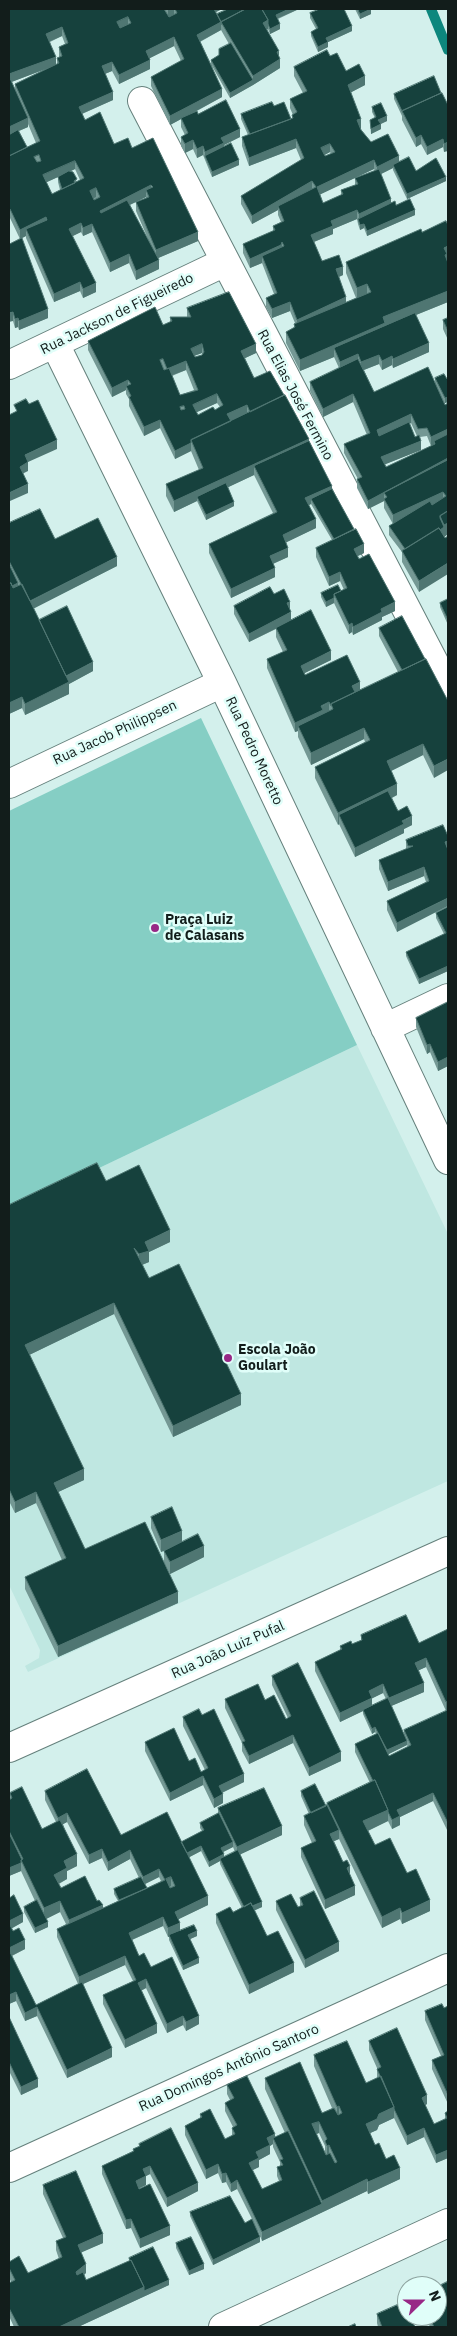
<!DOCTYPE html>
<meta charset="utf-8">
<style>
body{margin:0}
#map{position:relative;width:457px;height:2336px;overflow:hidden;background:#d3f0ec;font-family:"IBM Plex Sans",sans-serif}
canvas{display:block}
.frame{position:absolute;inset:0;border:10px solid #121d1b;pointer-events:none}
.north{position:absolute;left:397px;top:2276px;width:50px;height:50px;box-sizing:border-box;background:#e0fef9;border:1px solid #8ea4a0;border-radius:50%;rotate:68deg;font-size:14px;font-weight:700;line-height:20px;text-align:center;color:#121d1b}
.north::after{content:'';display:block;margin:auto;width:18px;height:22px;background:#982886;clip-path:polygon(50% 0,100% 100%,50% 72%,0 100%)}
</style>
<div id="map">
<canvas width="457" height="2336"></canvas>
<div class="frame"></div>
<div class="north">N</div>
</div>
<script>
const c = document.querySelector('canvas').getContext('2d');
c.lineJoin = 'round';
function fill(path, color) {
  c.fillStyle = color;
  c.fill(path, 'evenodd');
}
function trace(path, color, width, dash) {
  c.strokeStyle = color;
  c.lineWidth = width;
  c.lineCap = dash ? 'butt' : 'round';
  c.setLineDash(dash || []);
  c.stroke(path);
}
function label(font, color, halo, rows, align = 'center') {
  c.font = font + ' "IBM Plex Sans",sans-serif';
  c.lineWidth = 5;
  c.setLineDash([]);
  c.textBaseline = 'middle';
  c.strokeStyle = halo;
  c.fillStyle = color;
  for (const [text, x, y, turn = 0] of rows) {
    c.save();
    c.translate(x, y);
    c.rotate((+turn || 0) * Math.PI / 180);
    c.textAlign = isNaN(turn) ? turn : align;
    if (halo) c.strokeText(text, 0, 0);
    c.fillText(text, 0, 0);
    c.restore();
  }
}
fill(new Path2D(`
 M357,1045l91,189v247l-420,191 -3,-6 14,-8 1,-8 -31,-65v-374z`), '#bfe7e1');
fill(new Path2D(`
 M201,718l156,327 -348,166v-400z`), '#85cec4');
trace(new Path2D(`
 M431,9l17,41`), '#0d877d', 10);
const minor = new Path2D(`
 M142,101l306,588
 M55,344l167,339 226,477
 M9,365l216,-103
 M9,784l213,-101
 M385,1028l63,-30
 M9,1748l439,-197
 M9,2168l439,-200
 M223,2327l225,-104`);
trace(minor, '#65807c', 30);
trace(minor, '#fff', 28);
fill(new Path2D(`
 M9,9h213l-6,3 1,2 26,-4 3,-1h53l-21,10 2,10 -10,5 -2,-5 -1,1 12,26 1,12 -27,17 -23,13 -18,-32 10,31 -27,15 45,25 -16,8v2l15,18 -27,12 -9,-22 -6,3 -4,-9 -8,4 -4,-7v-9l4,-2 -4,-8v-8l-11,6 -19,-39v-9l30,-16 -7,-15 -24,12v11l-29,14 -2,1 -7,-13 -7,3 8,26 -31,14 3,6 29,24 18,4 66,93 -40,17 1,11 -23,11 -7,-17 -19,9 -18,-40 -9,4 -2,-4 -9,4 24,56 -13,6 -3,-7 -26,11 -28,-64v-2l-6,3 -10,-21zM221,30l8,14 -10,11 -8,5v4l-11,-22zM62,36l3,8 -6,3v10l-2,1v6h-1l-6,-22zM43,70l-28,14v6l-4,-8zM28,124l8,19 -9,4 -8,-16 9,-4zM75,169l5,11 -3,2 -6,-11zM58,177v5l2,8 -8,4 -6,-12zM146,197v1l-10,4v9l12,28 -18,-34z
 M355,9h16v5l-11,5z
 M310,13l42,18 -24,11v5l-10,5 -7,-16v-4l5,-3 -6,-11z
 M330,56l16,15 19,14 -14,7 10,36h-1l11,14 28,19 17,10 30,10 -39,18 -14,-29v-2l-12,6 10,29 24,12 -48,21 -3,-8 -4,2 -2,-6 -1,-5 -24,10v5l-19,8 8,19 21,14 -4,2 7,25 10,-4 -10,-25v-11l76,-30 25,26 1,44 -32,13 13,37 -36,16 -1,-3 -10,5 -3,-6 -15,6 10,22 61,-9v-5l12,1h1v23l-3,1v2l3,-2v131l-4,3 -25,55 -17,-30v-10l-13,-17v-9l4,-2 -9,-16v-7l-16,8 -11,-21v-9h1l-14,-26v-9l23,-9 -14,-33 -30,15 -13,-26v-9l29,-14 -5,-11 -34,14 -14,-28v-11l8,-4v-4l1,-1 -5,-12 -18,7 -6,-11v-9l8,-4 -12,-31 -12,5 -7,-15v-9l30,-13v-5l8,-4 -3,-7v-5l-26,14 -11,-20v-8l60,-36 -5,-12 -47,18 -7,-20v-9l6,-2 -7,-16v-5l51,5v-4h1l-3,-7v-9l13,-6 -9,-17v-9zM330,152l1,2 -6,2 -1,-1zM374,169l1,2 -20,7v7l-14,5v5l-18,8 -3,-9zM411,423l6,13 -2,1 -6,-13zM427,436l4,10 -45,21 -1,-3 36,-14 -1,-13z
 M441,93l7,12 -4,47 -1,-5 -16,8 -6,-11 -5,3 -14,-27v-4l-8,-17v-5z
 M372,107l15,14 -6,3v5l-10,5 -1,-14 5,-2 -3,-6z
 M9,242l39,76 -29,12 -1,-3 -3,1 -2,-7z
 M187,308l69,45 -11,5 9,20 55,63 55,112 -7,3 2,3 36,52 -13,6v3l-29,15 -1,-3 -3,2 -15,-31 -8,4 -5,-10v-4l20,-2 3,-1 -4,-9 -11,5 -13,-29v-9l16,-8 -21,-36 -2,1 7,23 -30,14 2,15 -15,7 2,13 -44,21 -22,-45v-9l64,-31 -19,-38 -26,12 6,19 -28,14 -9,-19 -23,11 -8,-16v-12l33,-14 -8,-19 -16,8 -15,-31 -16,8 -15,-30v-7l-3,-5v-4l-14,7 -24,-47v-9l75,-16 7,-3v-5h17zM202,353v2l-7,2 -1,-1zM186,370l8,20 -14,5 -8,-19zM217,403l3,4 -5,3 -17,5 -2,-3z
 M448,318v22l-5,-11v-9z
 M9,523l46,16 62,27 -84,42 6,12 54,51 -24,13v10l-44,21 -3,-7 -13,6z
 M274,594l17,26 40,40 -27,13 1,2 55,15 38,-18 -19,-36v-8l46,31 23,42 -14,77 -11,-23 -32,16 6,24 -5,3 6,13 14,14 -8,4v4l-49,24 -16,-33 -1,1 -23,-47v-11l50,-25 -1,-3 -53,26 -13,-28v-6l-3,1 -28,-64v-9l16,-7 -7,-15v-8l-27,13 -15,-28v-8z
 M448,599v26l-8,-18v-4z
 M406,840l42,10 -51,82 -10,-22v-9l39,-19 -2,-6 -36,15 -9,-22v-9l27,-11z
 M448,907v64l-29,13 -13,-28v-4l38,-18 -8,-16v-5z
 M448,1002v64l-10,5 -8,-19 -3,2 -11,-27v-9z
 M106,1181l64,61 -21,10v10l-7,3 7,13 92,127 -68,32 -59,-123 -85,41 55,125 -26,12 27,57 93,54 -120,54 -33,-68v-12l37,-17 -26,-57 -21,10 -6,-12v-296z
 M151,1517l31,25 22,15 -34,17 -6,-12v-11l3,-2 -6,3 -10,-24z
 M448,1629v203l-15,-31 -33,16v8l-8,4 -4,-8 -20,10 7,14 32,28 23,38 -28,13 -2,-5 -18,9 -43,-89 -5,2 9,21 7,13 5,20 -30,14 -24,-52v-9l11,-5 -8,-18v-9l5,-2 -8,-18v-5l25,15 1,-1v-2l43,-20 -15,-31v-8l21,-10 -1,-2 -3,2 -9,-20v-3l-23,11 -25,-51v-9l25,-12v-4l12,-2 9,-4v-5l58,8zM426,1667l20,44 2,-1 -44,20v4l-13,-28 33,-14 -5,-22zM383,1693l3,6 -14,6v-7zM407,1745l1,2 -19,9 -1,-2z
 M272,1676l69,85 -32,15 -16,-33 -44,21 -7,-13v-8l-17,-35v-9l40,1 21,19 2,-1 -16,-33z
 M202,1715l42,67 -22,11 1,10 -9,5 -11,-23 -33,16 -25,-50v-9l44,19 12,11 4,-2 -22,-44v-9z
 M45,1791l76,44 60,7 21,-11 -2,-3v-5l18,-10v-5l64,27 -42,19 22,53 -8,3 13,26 27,36 -45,22 -33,-71v-9l17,-2 9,-4 -22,-44v-3l-11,6 -8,-16 -12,6 19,48 -30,14 2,12 17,5 -7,3 9,24 -16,7 -14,-30v-3h-1l-5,-11 -31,14 7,16 12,11 48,57 -13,7 -3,-6 -16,8 -21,-45 -5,3 16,42 -32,15 -22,-44v-9l30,-14 -8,-16 -43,19 30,73 -45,21 -30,-62 -12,5 -9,-20 -7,3v-107l14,25 -12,6 14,21 -13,7 24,49 42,-21 -21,-47v-8l9,-5 -6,-12 -14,7 2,8 -13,6 -11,-21v-5l11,-6 -14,-30 -12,5v-76h1v-7l32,36 14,-7 -11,-22zM67,1822l22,42 13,-6 6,13 22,-12 9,19 -25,11v5l4,7 -15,7 -6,-7 -36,-13 -2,-4 8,-5v-8l10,-5 -14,-42zM233,1847l2,5 -11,5 -1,-5zM159,1877l2,4 -14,7 -2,-4z
 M300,1898l39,53 -34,17 -29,-58v-9l22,6h2z
 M448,2006v98l-16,-35v-9l9,-4 -16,-36v-9l19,-3z
 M9,2017l29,70 -17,8 -12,-24z
 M369,2041l58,63 -2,1 9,19 11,-4v-7l3,-2v47l-12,5 -12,-26 -17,8 -13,-27 -15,7 -2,5 -7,3 5,12 11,14 14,20 -32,15 -1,-3 -105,50 -4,-10 2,11 -47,23 -23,-49v-4l55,11 7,-4 -15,-30 -6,3 -5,-10 -4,1 -4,-10 -12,6 -21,-44v-9l15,-8v-4l25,25 7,-3v-8l1,-1 -8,-16v-8l5,-3 -3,-6v-9l48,52 10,-4 -20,-44v-11l57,35 10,-5 -18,-42v-11l52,28 11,-5v-10l-8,-18zM319,2133l6,13v6l-9,-18zM273,2144v3l7,15v4l-3,1v9l2,5 -17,8 -10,-19 7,-3v-7l11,-6v-8z
 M139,2144l59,47 -31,16 -17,-33 -4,2v9l-7,3 31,47 -30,13 -9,-20 -5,1 -24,-55v-8l31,-15v-2l6,-2z
 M43,2185l60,58 -22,9 5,21 -2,2 2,5 43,-19v-3l40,27 -91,42h-64l-5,-11v-33l2,-1 -2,-5v-15l19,11 31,-14 -3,-9v-9l7,-3 -20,-44z
 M176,2243l28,26 -15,6 -13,-27z
 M377,2314l38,13h-37l-1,-4z
 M425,2316h12l11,11h-18z`), '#749894');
fill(new Path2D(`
 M170,9h4v7l-6,3v-9z
 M212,9h10l-10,5z
 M289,9h10l-23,10v-4z
 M371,9v5l-11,5v-5z
 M128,17v9l-11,4v-8z
 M268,20v9l-5,2v-8z
 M221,22v8l-24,13v-8z
 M280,24v5l-10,5v-5z
 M352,26v5l-26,12v-5z
 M62,27v9l-16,7v-9z
 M174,37v9l-28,14v-9z
 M328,42v5l-10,5v-5z
 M279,51v9l1,-1v9l-27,17 -23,13v-5l23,-13v-4z
 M56,57v8l-47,18v-9z
 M150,60v9l-31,15v-9z
 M112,62v9l-10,4v-9z
 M365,76v9l-17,9v-9z
 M222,89v8l-52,28v-9z
 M113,92v8l-34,15v-8z
 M387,116v5l-9,4v-5z
 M28,118v9l-19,8v-8z
 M361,119v9l-4,1v-9z
 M381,124v5l-10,5v-5z
 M240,129v8l-16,8v7l-19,4v-4l16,-14z
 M421,135v9l-5,3v-9z
 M296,139v9l-47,18v-8z
 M443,139v8l-16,8v-8z
 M193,140v9l-8,4v-9z
 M448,142v9l-4,1v-8z
 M330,144v8l-9,5v-9z
 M203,146v9l-6,3v-9z
 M399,156v8l-6,1v3l-16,8v-9z
 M239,160v5l-27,12v-5z
 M374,160v9l-57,27v-9z
 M75,161v8l-32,15v-9z
 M446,177v4l-39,18v-5z
 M312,181v9l-34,16v4l-26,14v-8z
 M151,185v9l-5,-4v7l-46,22v-8z
 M96,188v9l-6,3v-9z
 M391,199v9l-32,13v-7z
 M10,209v9h-1v-8z
 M357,210v9l-24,10v5l-22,9v-8l20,-14z
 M415,210v5l-48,21v-5z
 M46,217v9l-20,3v7l-6,3v-9z
 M81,223v9l-12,6v-9z
 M92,224v8l-9,4v-8z
 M364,224v4l-4,2v-5z
 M198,232v9l-42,18v-9z
 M282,242v9l-20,5v7l-12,5v-9z
 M448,246v11l-1,1v7l-2,1 -1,-18z
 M129,254v9l-19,9v-9z
 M159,260v9l-23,11v-9z
 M343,267v8l-7,3v-9z
 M80,282v9l-26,11v-8z
 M96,283v9l-13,6v-9z
 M367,284v11l-10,5v-12z
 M448,291v11l-114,46v9l-34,14v-11l83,-43z
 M346,297v9l-49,23v-9z
 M290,302v9l-18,7v-9z
 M48,309v9l-29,12v-9z
 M13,312v9l-4,1v-9z
 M18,318v9l-3,1v-9z
 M429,343v9l-36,16v-9z
 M202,344v9l-11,4v-8z
 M256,344v9l-15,7v-9z
 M358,354v9l-18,8v-9z
 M379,355v9l-18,7v-9z
 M392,356v9l-10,5v-9z
 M186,361v9l-19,7v-8z
 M128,380v9l-2,-3v4l-14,7v-9z
 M217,394v9l-24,11v-9z
 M353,394v8l-30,15v-8z
 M448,397v5l-3,1v-5z
 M247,405v9l-20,9v-9z
 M411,414v9l-34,16v-9z
 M160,420v8l-16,8v-9z
 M448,429v9l-14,3v4l-3,1v-9z
 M309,439v11l-55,16v9l-55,26 -2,-4v4l-23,11v-11z
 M57,440v9l-29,13v9l-8,4v-8l5,-12z
 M421,441v9l-40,16v-9z
 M191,443v8l-16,8v-8z
 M448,458v9l-61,30 -3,-4v8l-16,8v-8z
 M28,484v9l-18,8v5h-1v-13z
 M332,486v8l-21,5v5l-6,3v-9z
 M443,492v9l-50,23v-9z
 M234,502v4l-28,14v-5z
 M316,519v9l-33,16v-9z
 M448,523v11l-4,3v-12z
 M444,527v9l-38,15z
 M364,544v9l-10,5v-9z
 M288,548v9l-18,8v-9z
 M117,557v9l-88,45v-9z
 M448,563v11l-29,18v-11z
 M275,568v9l-44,21v-9z
 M340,572v9l-11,5v-9z
 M18,583v5h-9z
 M334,598v5l-8,4v-5z
 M290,602v9l-3,-8z
 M395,602v9l-13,6v3l-29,15v-8l28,-18z
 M291,612v9l-42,21v-8z
 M352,623v9l-3,2v-9z
 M331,651v9l-30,15v-9z
 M93,662v9l-24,13v10l-44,21v-11l40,-27z
 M360,682v9l-8,3v-8z
 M22,697v11l-13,6v-11z
 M329,702v9l-31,15v5l-3,1v-9z
 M364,728v11l-53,26v-12z
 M423,744v11l-36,18v-12z
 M448,759v11l-14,8v-12z
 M397,784v11l-54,27 -4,-7v9l-1,1v-12z
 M412,816v9l-8,4v4l-49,24v-9z
 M448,841v9l-3,-8z
 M424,867v9l-36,15v-9z
 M448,898v8l-51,26v-9z
 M448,966v5l-29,13v-5z
 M430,1044v8l-3,2v-9z
 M448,1057v9l-10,5v-9z
 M170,1230v12l-21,10v10l-10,4v-12l6,-12z
 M114,1303v11l-89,43v-12z
 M241,1394v11l-68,32v-11z
 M84,1469v11l-30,14v-11z
 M36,1492v11l-21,10v-11z
 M182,1531v12l-21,9v-12z
 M204,1546v11l-34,17v-12z
 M178,1592v11l-120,54v-11z
 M426,1658v9l-11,5v-9z
 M424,1683v9l-35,15v-9z
 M383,1684v9l-14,7v-9z
 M372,1698v9l-9,3v1l-23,11v-9z
 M448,1701v9l-2,1v-9z
 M375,1727v5l-3,2v-5z
 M293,1735v8l-44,21v-8z
 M407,1741v4l-20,10v-5z
 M341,1752v9l-32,15v-8z
 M244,1774v8l-25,12v-8z
 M203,1776v9l-33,16v-8z
 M433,1793v8l-33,16v8l-8,4v-9l5,-10z
 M223,1794v9l-9,5v-9z
 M388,1810v11l-25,12v-12z
 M67,1813v9l-9,5v-9z
 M282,1826v9l-45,21v-9z
 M339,1830v9l-9,4v-9z
 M233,1842v5l-12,6v-5z
 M201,1846v5l-15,8v-5z
 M102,1849v9l-13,6v-9z
 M130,1850v9l-22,12v-9z
 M77,1854v12l-10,5v8l-13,7v-11l10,-14z
 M224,1854v5h-4v2l-11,6v-5z
 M21,1863v8l-12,5v-8z
 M350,1866v9l-3,-7z
 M159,1869v8l-16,8v-8z
 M171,1877v9l-5,2v-9z
 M355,1886v9l-30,14v-9z
 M208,1896v9l-33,16v-9z
 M430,1900v11l-28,13v-11z
 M60,1901v11l-16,8v-12z
 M262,1902v5l-17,8v-5z
 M103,1905v12l-34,15v-12z
 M400,1908v11l-18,9v-11z
 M23,1914v8l-14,8v-9z
 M163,1917v9l-34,15v-8z
 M48,1922v5l-13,6v-5z
 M180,1923v9l-12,5v-9z
 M197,1931v5l-9,4v-5z
 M25,1940v9l-16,8v-9z
 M339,1942v9l-34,17v-8z
 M125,1956v9l-46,21v-9z
 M199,1958v5l-16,7v-4z
 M294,1963v9l-45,22v-9z
 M146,1979v9l-8,4v-9z
 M16,1992v9l-7,3v-9z
 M37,2007v9l-12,5v-8z
 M183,2016v9l-16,8v-9z
 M199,2016v8l-13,7v-9z
 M157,2024v9l-32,15v-8z
 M112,2048v9l-45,21v-8z
 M38,2079v8l-17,8v-8z
 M427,2095v9l-5,3v-9z
 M339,2106v11l-2,1v-11z
 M394,2107v11l-15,7 -2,5 -11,5v-11l13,-10z
 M319,2122v11l-7,3v-12z
 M424,2128v9l-17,8v-9z
 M275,2134v9l-2,-5v6l-3,2v8l-11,6v7l-10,5v-9l7,-11 11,-14z
 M329,2145v11l-2,1v-11z
 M448,2150v8l-12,5v-8z
 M218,2164v9l-12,6v-9z
 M150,2166v8l-4,2v9l-10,5v-9l7,-12z
 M400,2168v11l-32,15v-12z
 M226,2173v9l-4,1v-9z
 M367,2179v12l-105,50v-9l60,-28v-3z
 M237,2180v9l-6,3v-8z
 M198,2183v8l-31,16v-9z
 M131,2219v9l-5,1v-9z
 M170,2226v9l-30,13v-9z
 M103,2234v9l-25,11v-9z
 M260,2237v5l-47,23v-5z
 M86,2264v9l-10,7v-8z
 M204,2264v5l-15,6v-4z
 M169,2280v5l-91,42h-19l85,-40z`), '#4f7672');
const building = new Path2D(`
 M9,9h155l5,8 8,-4 -2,-4h39l7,13 -24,13 25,54 -52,27 -19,-39 33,-18 -10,-22 -28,14 4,9 -29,14 -2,1 -7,-13 -10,4 11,26 -34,15 6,13 15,-8 14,32 14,-6 4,10 21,-10 45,94 -42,18 -20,-48 13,-5 -3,-7 7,-3 -2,-2 -51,26 1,2 26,-13 32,60 -23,11 -7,-17 -19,9 -18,-39 -9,4 -2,-5 -12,6 27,54 -13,6 -3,-7 -26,12 -28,-65 21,-9 -1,-3 -26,13 -10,-21 -1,1v-54l31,-15 -25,-57 44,-21 -2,-5 5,-2 -3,-9 9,-4 -6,-16 -16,7 10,23 -47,17zM128,17l3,6 -11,5 -3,-6zM39,155l2,6 -4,1 -3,-5zM75,161l9,17 -32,16 -9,-19zM96,188l4,9 -6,3 -4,-9z
 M228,9h14l1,1 -22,12v3v-3l-4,-8z
 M246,9h16l6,11 -5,3 16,28 -2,1 3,7 -27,17 -32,-54z
 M262,9h27l-13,6 4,9 -10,5 -2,-5v-4z
 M320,9h24l8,17 -26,12 2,4 -10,5 -7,-15 7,-4 -8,-15z
 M358,9h13l-11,5z
 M231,43l22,37 -23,13 -19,-33 8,-5v-6z
 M327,50l3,6 7,-3 9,18 13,-7 6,12 -17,9 13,34 -4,1 4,10 10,12 17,-8 11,22 -22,11 -3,-7 -57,27 6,16 20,-9 -2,-4 17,-6 -3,-6 24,-9 12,30 -32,15 -2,-4 -26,11 2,5 -22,9 11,26 17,-6 4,12 -7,2 10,28 -49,23 -7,-18 -18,7 -6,-11 11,-5 -15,-37 22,-10 -2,-4 -1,3 -31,14 -7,-15 32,-14 -2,-4 11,-5 -6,-15 38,-19 -4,-6 -60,35 -11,-20 63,-38 -8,-19 -47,19 -7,-21 51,-19 -1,-3 5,-3 -7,-13 17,-8 -13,-24zM330,144l5,8 -10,4 -4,-8z
 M9,76l19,42 -19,9z
 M434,76l7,17 -39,18 -8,-17z
 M442,93l6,12v37l-4,2 -1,-5 -16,8 -6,-12 -5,3 -14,-27z
 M226,100l14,29 -19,9 3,5 -19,9 -2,-6 -6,3 -4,-9 -8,4 -4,-7 7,-4 -7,-15 16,-7 1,3z
 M272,102l2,4 10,-4 7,17 -41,15 -9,-20z
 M381,103l6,13 -9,4 3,4 -10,5 -1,-9 6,-3 -4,-10z
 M18,130l9,17 -18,9v-21z
 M231,143l8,17 -27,12 -7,-16z
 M409,157l7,14 20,-13 10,19 -39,17 -14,-29z
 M69,171l4,1 4,7 -3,2 1,2 -13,6 -4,-12z
 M410,199l5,11 -48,21 -3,-7 -4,1 -2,-6 37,-18 1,4z
 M446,221l2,4v21l-4,2 3,6 -2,1 3,8v28l-65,26 2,6 -85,37 -14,-28 9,-5 -1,-3 77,-32 -4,-8 -10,4 -11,-26 75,-33 1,3z
 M22,238l26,71 -29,12 -1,-3 -3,1 -2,-7 -4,1v-71v2z
 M229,292l27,52 -15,7 13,27 16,-7 14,24 -34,17 -3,-7 -20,9 4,7 -40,19v3l-16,8 -15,-31 -16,7 -15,-30 2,-1 -5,-10 5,-2 -3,-4 -16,8 -24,-47 67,-34 8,18 9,-4 -2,-4h21l-4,-9zM202,344l2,8 -2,3 -7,2 -4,-8zM163,359l4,10 19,-8 12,29 -18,5 -11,-27 -5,2 -4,-10zM217,394l6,11 -8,5 -2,-3 -15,8 -5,-10zM184,406l1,3 -4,1 -1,-3z
 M415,313l14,30 -36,16 -1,-3 -10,5 -3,-6 -18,7 -3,-8 -18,8 -6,-14z
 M448,318v13l-5,-11z
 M358,359l16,33 54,-25 17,38 3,-2v26l-17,8 -4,-9 -9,1 -7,-15 -34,16 2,6 30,-14 6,15 4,-2 2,6 -40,16 5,10 49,-23 -1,-3 14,-7v24l-80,43 -11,-22 5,-2 -18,-33 26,-11 -14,-33 -3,-6 -30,15 -13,-27z
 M444,374l3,5h1v18l-3,1 -10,-20z
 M285,395l24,44 -135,62 -8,-17 37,-16 -12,-28z
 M26,399l3,5 9,-4 19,40 -32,15 3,7 -8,5 8,17 -19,9v-78l8,-4 -3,-6z
 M309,441l23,45 -27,12 11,21 -33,16 5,13 -18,8 5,12 -44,21 -22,-45 68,-32 -23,-46z
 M448,460v51l-8,5v2l4,9 -4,3 -1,-2 -34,21 -16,-23 41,-25 2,4 14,-9 -3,-4 -50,23 -9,-16 3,-2 -3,-4z
 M226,483l8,19 -28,13 -9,-18z
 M332,489l22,40 -20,10 -23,-40z
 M40,509l15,30 43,-21 19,39 -87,44 -21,-40v-38z
 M448,511v12l-4,2 -4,-9z
 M439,528l6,10 3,-2v27l-29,18 -17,-30z
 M356,529l8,15 -10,5 5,10 10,-5 26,48 -14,7 1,3 -29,15 -1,-4 -3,2 -15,-31 13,-6 -7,-16 -11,5 -13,-29z
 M9,564l9,19 -6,3 -1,-3 -2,1z
 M11,583l2,5 9,-4 47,98 -44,22 -3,-7 -13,6v-119z
 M338,585l3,6 -7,3v4l-8,4 -5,-9z
 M270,587l4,7 10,-5 6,13 -3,1 4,9 -42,22 -15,-28z
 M448,599v21l-8,-17z
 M67,606l26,56 -27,14 -27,-56z
 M311,610l20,41 -30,15 4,9 42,-20 13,27 -8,4 3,6 -24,12v2l-2,-4 -8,4 2,4 -28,13 -28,-64 20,-9 -11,-22z
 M402,616l23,43 -23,11 -23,-42z
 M426,659l22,42v58l-14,7 -11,-22 -36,17 10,23 -59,29 -23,-46 55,-27 -6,-12 -53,25 -13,-27 35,-17 -2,-5z
 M388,791l10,20 9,-5 5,10 -10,5 2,3 -49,24 -16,-33z
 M443,825l5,11v5l-3,1 3,8v48l-51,25 -10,-22 42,-20 -5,-14 -36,15 -9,-22 34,-14h-5l-2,-6z
 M448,907v59l-29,13 -13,-27 40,-19 -10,-20z
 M448,1002v55l-10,5 -8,-18 -3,1 -11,-27z
 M97,1163l9,18 33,-16 31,65 -25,12 4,9 -10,3 -5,-6 15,30 30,-14 62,130 -68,32 -59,-123 -89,42 59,124 -30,14 31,66 60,-27 33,70 -120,54 -33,-69 41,-19 -30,-66 -21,10 -6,-13v-284z
 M172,1507l10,24 -21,9 -10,-23z
 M198,1534l6,12 -34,16 -6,-11z
 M406,1615l13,28 29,-14v72l-2,1 -20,-44 -11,5 9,20 -35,15 -6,-14 -14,7 3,7 -32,15 -25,-51 27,-13 -2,-3 11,-5 1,3 10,-4 -1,-5z
 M298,1663l43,89 -32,16 -16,-33 -44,21 -7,-14 3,-1 -20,-42 33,-15 7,16 9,-5 12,24 5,-3 -19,-40z
 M388,1698l19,43 -20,9 -12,-23 -3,2 -9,-19z
 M199,1709l3,6 12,-6 30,65 -25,12 4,8 -9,5 -11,-23 -33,17 -25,-51 29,-14 15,33 6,-3 6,14 7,-4 -25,-51z
 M448,1710v113l-15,-30 -36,17 3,6 -8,4 -4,-8v-2l-13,-30 -2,1 -18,-37 23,-11 11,23 22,-11 -7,-15z
 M87,1769l34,66 46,-23 41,84 -33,16 5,11 -12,5 -5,-11 -34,16 10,23 5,-3 7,14 21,-10 27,59 -13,6 -3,-6 -16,8 -21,-45 -8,4 19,41 -32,16 -22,-45 33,-15 -11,-24 -46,21 -22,-48 108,-49 -6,-11 -16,8 -13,-27 -22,12 -6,-13 -13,6 -22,-42 -9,5 -13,-27zM171,1877l4,9 -5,2 -4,-9z
 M375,1780l13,30 -25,11 12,24 15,-7 17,35 9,-4 14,31 -28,13 -2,-5 -18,9 -55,-114z
 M315,1784l11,22 -15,7 -10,-22z
 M22,1787l20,42 18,-9 17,34 -13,7 3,7 -13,7 7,13 24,-12 12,25 2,-1 4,5 -34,15 -9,-19 -16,7 -23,-48 2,-1 -14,-28v-31l3,-2 -2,-5z
 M264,1788l18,38 -45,21 -19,-39z
 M327,1805l12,25 -9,4 13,28 4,-2 3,6 -3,2 8,18 -30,14 -24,-52 15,-7 -12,-25z
 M219,1813l14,29 -12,6 3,6 -15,8 -8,-16 -14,7 -6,-11 23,-12 -4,-7z
 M9,1833l13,27h-1v3l-12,5z
 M238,1850l24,52 -10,4 -1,-3 -7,4 -24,-48z
 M141,1877l6,11 -28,12 -5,-11z
 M314,1891l25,51 -34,18 -29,-59 15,-7 7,13 5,-2 -3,-7z
 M14,1895l9,19 -14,7v-24v1z
 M37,1900l11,22 -13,6 -11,-21z
 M251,1903l16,33 11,-5 16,32 -45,22 -33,-71 14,-7 3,5z
 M9,1923l4,8 6,-3 6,12 -16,8z
 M194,1925l3,6 -9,4 11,23 -16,8 -14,-31z
 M9,1950l27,55 46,-23 30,66 -45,22 -30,-63 -12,6 -9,-21 -7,3z
 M442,2004l2,4 4,-2v89l-16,-35 12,-5 -19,-44z
 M9,2017l29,62 -17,8 -12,-25z
 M397,2028l30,67 -5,3 12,26 13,-6 -2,-5 3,-2v39l-12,5 -12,-27 -17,8 -13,-27v-2l-17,-38 4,-2 -12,-26z
 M347,2041l19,42 15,-7 13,31 -15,7 -2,5 -11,5 9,21 4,-2 7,16 8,-4 6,13 -32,14 -1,-3 -45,22 -57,-123 35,-16 22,51 12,-5 4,7 4,-2 -3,-7 -2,1 -23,-52zM319,2122l8,17 -2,2 2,5 2,-1 8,17 -2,1 -5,-10 -4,2 -14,-31z
 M247,2076l28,58 -8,4 3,7 -14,7 3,6 -10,5 13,26 20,-9 -5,-13 6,-2 -3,-5 3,-1 -10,-21 15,-7 34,73 -60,28 -25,-52 -6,4 -5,-11 -4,1 -4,-10 -12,6 -21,-44 17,-9 -2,-3 10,-5 15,30 10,-5 -3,-6 5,-3 -12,-22 9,-5 -7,-13z
 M171,2128l27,55 -31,15 -17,-32 -7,3 3,7 -10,5 3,8 11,-5 20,42 -30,13 -9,-20 -5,1 -24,-54 32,-15 -1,-2 7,-3 -1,-2z
 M76,2171l27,63 -25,11 8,19 -10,8 1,3 6,-3 3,8 45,-20 13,27 -85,40h-40l-10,-19v-25l6,-3 -6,-12v-6l10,-6 9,17 34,-16 -6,-16 10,-4 -23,-52z
 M230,2196l15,27 7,-4 8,18 -47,23 -23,-48z
 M191,2237l13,27 -15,7 -13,-28z
 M153,2247l16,33 -25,11v-4l-13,-27 -1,1 -1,-3z
 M447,2282l1,3v42h-14l-5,-11h8v-29z
 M404,2302l3,7v7h3l5,11h-33l-5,-13z
 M355,2324l1,3h-8z`);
fill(building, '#16413d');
trace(building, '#4f7672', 1);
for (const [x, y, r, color] of [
 [155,928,5,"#982886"],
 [228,1358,5,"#982886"]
]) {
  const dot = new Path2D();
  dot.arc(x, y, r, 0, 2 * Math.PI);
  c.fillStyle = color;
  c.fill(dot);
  trace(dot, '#e0fef9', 2);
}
label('14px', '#121d1b', '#e0fef9', [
 ["Rua Jackson de Figueiredo",117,314,-26],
 ["Rua Elias José Fermino",295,395,62],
 ["Rua Jacob Philippsen",115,733,-25],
 ["Rua Pedro Moretto",254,751,65],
 ["Rua João Luiz Pufal",228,1650,-24],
 ["Rua Domingos Antônio Santoro",229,2068,-24]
]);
label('bold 14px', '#121d1b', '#e0fef9', [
 ["Praça Luiz",165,920],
 ["de Calasans",165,936],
 ["Escola João",238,1350],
 ["Goulart",238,1366]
], 'left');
</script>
